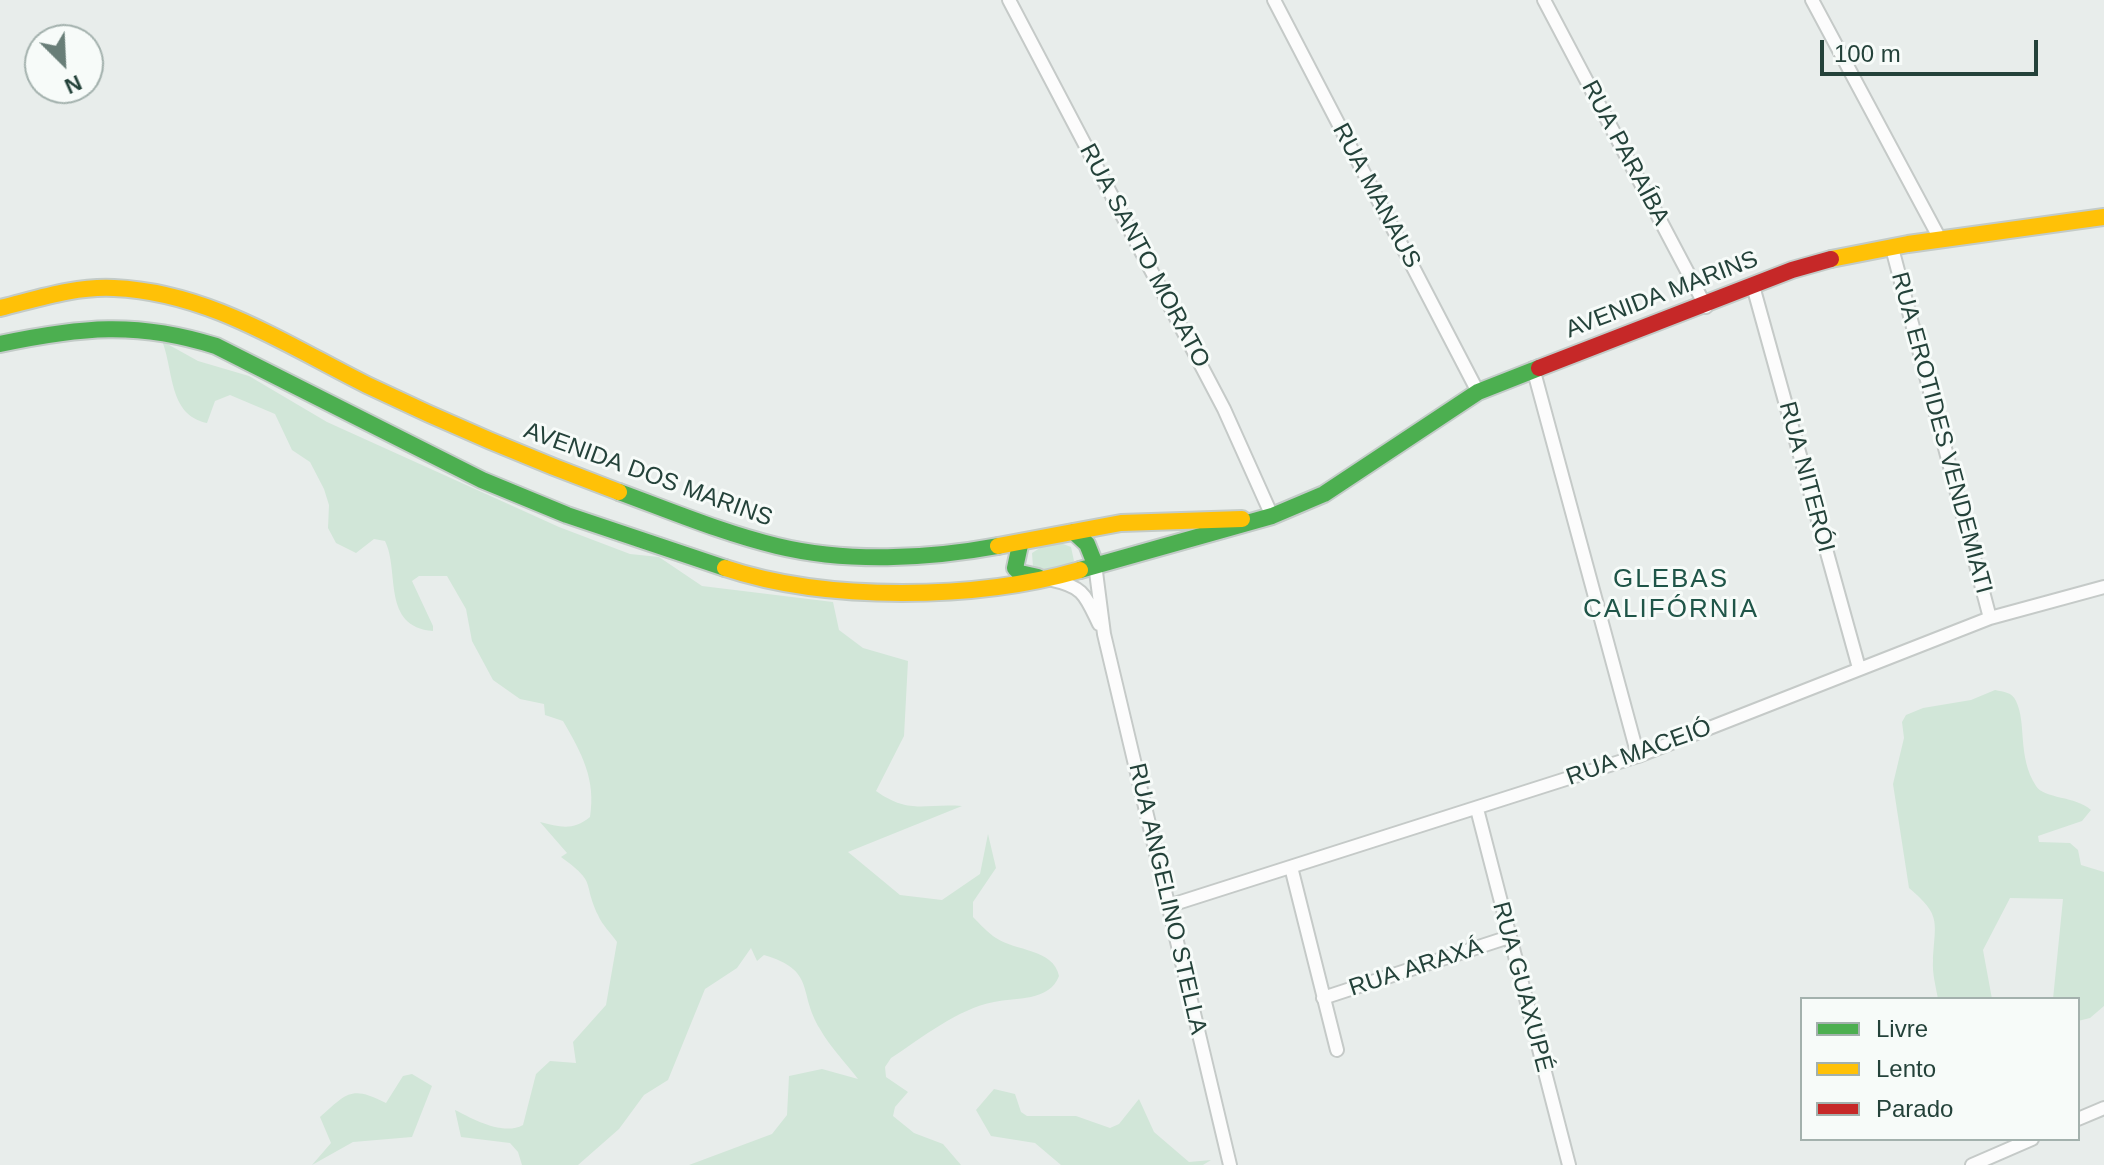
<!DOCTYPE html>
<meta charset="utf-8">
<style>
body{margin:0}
#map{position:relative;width:2104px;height:1165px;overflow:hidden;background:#e8edeb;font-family:Helvetica,sans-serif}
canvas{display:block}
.legend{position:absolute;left:1800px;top:997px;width:280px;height:144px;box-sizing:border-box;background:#f7fbf9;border:2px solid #a3b1ad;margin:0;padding:10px 14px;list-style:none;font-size:24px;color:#24423a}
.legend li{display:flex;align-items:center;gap:16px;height:40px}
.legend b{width:40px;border:2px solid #a3b1ad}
.north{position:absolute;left:24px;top:24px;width:80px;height:80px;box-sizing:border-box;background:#f7fbf9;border:2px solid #a3b1ad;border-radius:50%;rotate:156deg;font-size:22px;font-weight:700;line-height:32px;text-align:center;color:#24423a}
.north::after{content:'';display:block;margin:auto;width:28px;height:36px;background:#697e78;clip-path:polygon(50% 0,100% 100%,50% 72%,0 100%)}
.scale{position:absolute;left:1820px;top:40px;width:218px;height:36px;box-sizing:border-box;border:4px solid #24423a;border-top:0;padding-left:10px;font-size:24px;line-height:28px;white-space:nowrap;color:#24423a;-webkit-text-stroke:6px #f7fbf9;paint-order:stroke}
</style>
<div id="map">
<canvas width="2104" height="1165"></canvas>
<ul class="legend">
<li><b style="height:10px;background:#4caf50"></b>Livre</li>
<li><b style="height:10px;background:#ffc107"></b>Lento</li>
<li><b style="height:10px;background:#c62828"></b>Parado</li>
</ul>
<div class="north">N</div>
<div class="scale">100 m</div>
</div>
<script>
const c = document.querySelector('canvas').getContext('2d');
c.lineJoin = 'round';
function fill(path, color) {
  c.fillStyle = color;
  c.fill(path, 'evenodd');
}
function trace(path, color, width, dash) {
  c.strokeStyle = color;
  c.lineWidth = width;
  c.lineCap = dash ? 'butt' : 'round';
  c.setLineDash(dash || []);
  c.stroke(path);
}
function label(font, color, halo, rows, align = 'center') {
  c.font = font + ' Helvetica,sans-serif';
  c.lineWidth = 6;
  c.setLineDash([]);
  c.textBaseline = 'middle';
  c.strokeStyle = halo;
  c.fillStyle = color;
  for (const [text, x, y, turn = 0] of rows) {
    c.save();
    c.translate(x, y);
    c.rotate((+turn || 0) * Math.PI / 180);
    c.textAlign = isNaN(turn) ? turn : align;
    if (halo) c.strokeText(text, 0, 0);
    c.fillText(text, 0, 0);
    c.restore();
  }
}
fill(new Path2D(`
 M162,341l36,20 51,15 78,46 232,105 71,27 29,3 43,29 131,16 6,28 24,18 45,13 -4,75 -28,55c34,24 48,12 86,15l-114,46 52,43 42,5 38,-26 8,-40 8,34 -23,34v15c7,7 15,16 23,21 19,13 58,11 63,38 -10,26 -43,21 -65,26 -37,7 -72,36 -103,56l-6,9 1,10 22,15 -13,15 -2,9 21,17 29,11 18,21h-272l83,-31 15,-19 2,-39 33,-7 36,10c-12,-16 -28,-32 -38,-50 -23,-38 -3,-58 -56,-74l-7,6 -6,-13 -14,20 -32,21 -37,91 -24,15 -25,34 -41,36h-56l-4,-13 -8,-9 -49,-6 -6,-27c18,9 48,26 68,15l13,-51 14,-13 26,2 -3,-21 33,-37 11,-63c-6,-9 -15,-17 -19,-27 -16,-34 0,-31 -37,-58l6,-4 -27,-31c20,5 33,9 50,-5 6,-38 -8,-63 -27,-96l-18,-6 -1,-11 -24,-5 -27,-19 -21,-39 -6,-32 -19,-33h-28l-7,5 21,45v5c-52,-4 -33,-60 -48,-90l-11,-2 -18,14 -20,-10 -8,-15 1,-23 -5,-16 -14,-27 -18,-12 -17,-36 -45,-19 -15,6 -8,22c-39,-8 -33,-53 -45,-82z
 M1058,542l13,5 3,14c-11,10 -28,14 -41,6l-1,-14 14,-9z
 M1995,690c9,2 17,2 21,11 11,23 1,55 20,85 8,13 40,10 55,24l-9,11 -44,15 1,6 31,1 8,7 3,15 23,7v134l-14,12 -12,3v-22h-25l10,-100 -53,-1 -27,52 9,49h-54c-2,-12 -6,-26 -5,-38 2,-40 9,-45 -24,-73l-16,-104 11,-46 -2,-16 4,-7 17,-7 48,-8z
 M412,1074l20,12 -20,51 -59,5 -41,23 19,-22 -11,-26c27,-24 31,-32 66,-14l17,-27z
 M994,1089l21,5 6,18 6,4h49l34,12 9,-4 20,-25 15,33 35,30 22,-2 -8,5h-142l-26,-22 -44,-7 -15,-26z`), '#d1e6d8');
const street = new Path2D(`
 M1009,0l215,409 48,107
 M1274,0l204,392
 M1544,0l162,307
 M1812,0l128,239
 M1892,248l98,370
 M1753,286l106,382
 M1533,368l105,388
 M1095,564l9,70 126,531
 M1052,580c32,7 33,15 47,44
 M1477,809l92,356
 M1291,867l46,183
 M1168,906l470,-150 352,-138 114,-31
 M1323,998l186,-61
 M2078,1119l26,-11
 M1972,1165l60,-26`);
const fast = new Path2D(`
 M0,344c80,-17 137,-23 216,2l266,134 85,35 158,53
 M619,492c52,19 104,41 158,54 70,17 151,13 221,0
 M1074,532l13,12 8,20
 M1020,545l-5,23 5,5 18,4
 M1080,570l192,-54 52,-22 154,-102 61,-24`);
const slow = new Path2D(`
 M1831,259l77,-15 196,-27
 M0,308c37,-9 75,-22 114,-20 94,4 171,56 253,97 83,40 166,75 252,107
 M998,546l123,-23 121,-4
 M725,568c102,34 252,32 355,2`);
const jam = new Path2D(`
 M1539,368l253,-98 39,-11`);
trace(street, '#c5cac8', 16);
trace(fast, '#c3cbc8', 20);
trace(slow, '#c3cbc8', 20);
trace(jam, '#c3cbc8', 20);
trace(street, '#fcfcfc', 12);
trace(fast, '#4caf50', 16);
trace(slow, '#ffc107', 16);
trace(jam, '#c62828', 16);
label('24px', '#24423a', '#f7fbf9', [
 ["RUA PARAÍBA",1625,153,62],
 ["RUA MANAUS",1376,196,62],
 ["RUA SANTO MORATO",1144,256,62],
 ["AVENIDA MARINS",1662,295,-21],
 ["RUA EROTIDES VENDEMIATI",1941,433,75],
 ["AVENIDA DOS MARINS",648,475,20],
 ["RUA NITERÓI",1806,477,75],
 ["RUA MACEIÓ",1639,753,-20],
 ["RUA ANGELINO STELLA",1167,899,77],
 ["RUA ARAXÁ",1416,968,-18],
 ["RUA GUAXUPÉ",1522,987,75]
]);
c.letterSpacing = '2px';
label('26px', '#1f5548', '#f7fbf9', [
 ["GLEBAS",1671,580],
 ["CALIFÓRNIA",1671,610]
]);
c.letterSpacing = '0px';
</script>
